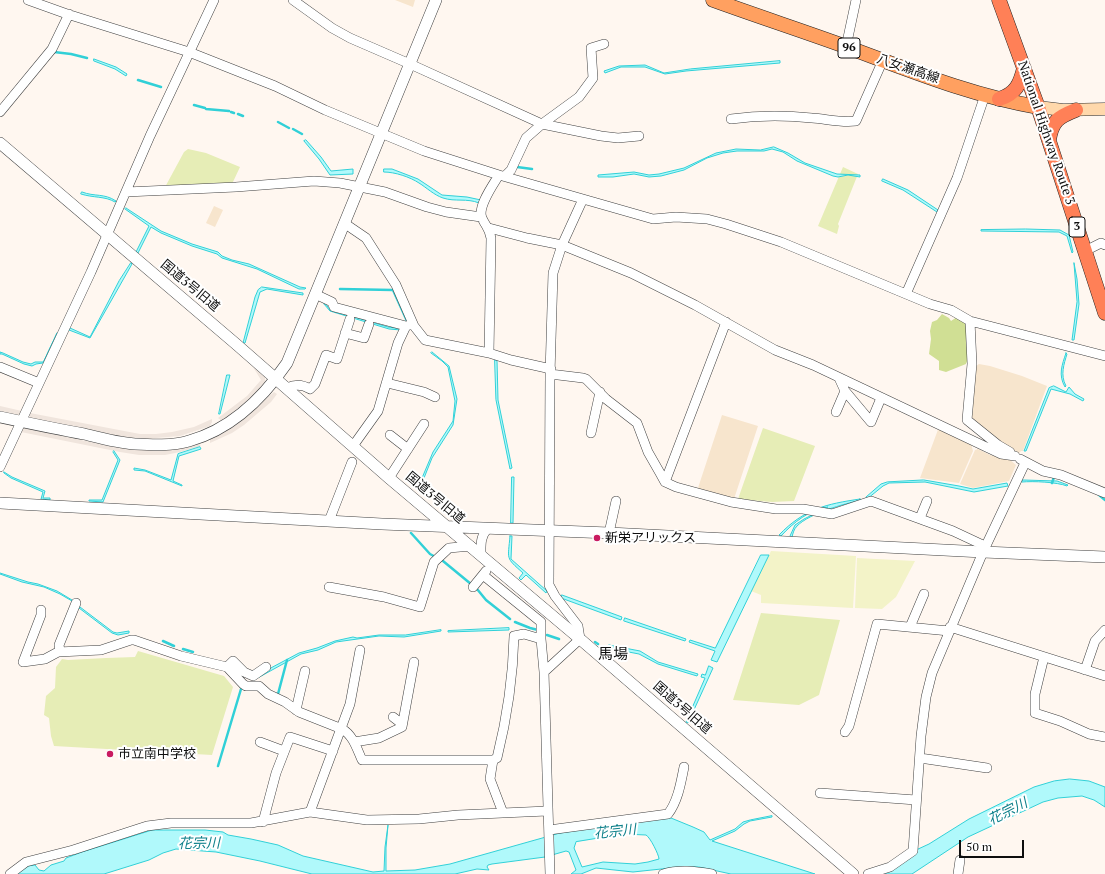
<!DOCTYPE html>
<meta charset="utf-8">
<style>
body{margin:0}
#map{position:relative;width:1105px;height:874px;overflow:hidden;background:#fff7f0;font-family:"PT Serif",serif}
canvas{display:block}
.scale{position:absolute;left:959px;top:840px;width:65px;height:18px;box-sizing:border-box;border:2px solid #0e0e0e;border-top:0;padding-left:5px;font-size:12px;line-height:14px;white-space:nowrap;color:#0e0e0e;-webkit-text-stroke:3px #fff;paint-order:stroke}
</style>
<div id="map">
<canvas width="1105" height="874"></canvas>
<div class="scale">50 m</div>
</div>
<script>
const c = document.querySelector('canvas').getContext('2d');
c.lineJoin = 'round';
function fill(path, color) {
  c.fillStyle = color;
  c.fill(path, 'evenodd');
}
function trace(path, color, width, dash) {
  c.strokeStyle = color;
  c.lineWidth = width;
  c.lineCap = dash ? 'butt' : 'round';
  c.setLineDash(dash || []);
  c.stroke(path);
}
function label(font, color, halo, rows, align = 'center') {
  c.font = font + ' "PT Serif","Noto Sans JP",serif';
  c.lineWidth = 4;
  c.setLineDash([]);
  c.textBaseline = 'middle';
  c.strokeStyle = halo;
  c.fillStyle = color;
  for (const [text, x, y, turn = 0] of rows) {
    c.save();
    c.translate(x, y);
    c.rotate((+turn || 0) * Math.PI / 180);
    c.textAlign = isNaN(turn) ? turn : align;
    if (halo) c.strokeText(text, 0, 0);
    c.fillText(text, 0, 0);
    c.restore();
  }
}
fill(new Path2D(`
 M395,0h20l-2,7z
 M214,206l9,4 -8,17 -9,-4z
 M979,364l11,2 32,10 25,10 -24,65h-2l-3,3 -43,-30 -3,-7 4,-51z
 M722,415l36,11 -24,73 -37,-8z
 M939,427l32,17 2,7 -14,32 -39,-5z
 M978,449l12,6 19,4 7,6 -7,16 -36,7 -13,-4 15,-34z`), '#f7e5cd');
fill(new Path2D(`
 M188,149l18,4 34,14 -8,17 -68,5 20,-37z
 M843,167l15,7 -20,50 1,2 -2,8 -19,-8z
 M763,428l52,18 -21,55 -22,1 -34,-3z
 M761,613l79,7 -21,75 -20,10 -66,-5z
 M138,651l86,25 9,11 -21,68 -158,-9 -3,-10 -2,-18 -5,-3 2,-19 9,-8 1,-21 6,-8 6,1 38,-2 29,-1z`), '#e6edb6');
fill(new Path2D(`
 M942,314l7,4 2,3 6,-4 8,5c0,5 3,8 4,13 1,10 1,20 -3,29l-20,8 -7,-2v-9l-10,-7 2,-15 -1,-8 2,-9 5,-2z`), '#d0df94');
fill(new Path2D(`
 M771,551l85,5 -3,52 -92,-5v-8l-10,-4z
 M857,558l58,3 -19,36 -14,12 -27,-1z`), '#f3f3c8');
fill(new Path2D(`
 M250,362l15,14v8l-18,20 -25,17 -4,-3 29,-22 14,-16z
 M274,392l3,2 -6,8 -27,23 -12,8 -22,10v-5l19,-9 13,-9z
 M0,406l22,5 -3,4 -6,-1 -13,-2z
 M30,413l110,21h16l16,-2 22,-5 18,-8v3l-2,4 -30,10 -36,3 -16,-1 -97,-20 -1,-1z
 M23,428l87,18 29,4 29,-1 30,-6 3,3 -21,6 -15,3h-26l-19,-3 -99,-20z`), '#f0e5dd');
const water = new Path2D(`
 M94,59l22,8 11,7 -1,2 -11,-7 -21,-8z
 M780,61v2l-94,8 -21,3 -20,-7h-24l-16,6 -1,-2 15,-5 26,-1 19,8 26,-4z
 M306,140l15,17 10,14 22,-2v5l-23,1 -11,-16 -15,-18z
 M774,147l14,6 17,10 32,11 23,1v2l-12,-2 -10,2 -5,-1 -36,-15 -14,-9 -11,-3 -8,2h-27l-14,2 -16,5 -23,12 -23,6 -12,1 -15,-3 -21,3h-15v-2l36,-3 15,3 10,-1 25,-6 32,-15 20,-4 24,1z
 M384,169h8l26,10 24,16 25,2 14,3 -2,3c-12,-5 -24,-1 -36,-5 -9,-3 -16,-10 -24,-15 -9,-6 -24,-11 -35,-11z
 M883,179l25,11 30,20 -1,2 -34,-22 -21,-9z
 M82,192c13,5 22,1 34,9l-1,1c-10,-6 -22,-4 -34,-8z
 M126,208l35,23 31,13 26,8 4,4 10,4 17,4 51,23 6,1 -1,1h-6l-42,-20 -35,-11 -5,-4 -25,-8 -31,-13 -10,-6 -13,26 -2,-1 13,-26 -24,-17z
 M1026,229l34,1 9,5 4,17 -1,1 -5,-17 -8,-4 -78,-1v-1z
 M131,263l1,1 -42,74 -21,-8 1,-2 20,9 29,-56z
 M1074,263l3,16 2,25 -5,36h-2l5,-38z
 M262,287l41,6v2l-36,-6 -7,3 -15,51h-2l12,-46 3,-7z
 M325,303l5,7 58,17 14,2 -1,1 -12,-1 -59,-18 -6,-7z
 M57,333l-14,30 -7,1 -4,2 -8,-2 -22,-10h-2v-2l3,1 20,9 8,2 4,-2h8z
 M432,352l17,14 8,33 -4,26 -21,33 -8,20 -3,15 -2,-1 3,-14 11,-26 20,-31 2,-20 -7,-34 -6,-6 -11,-8z
 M1066,353l1,1c-3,10 -7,21 -1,32l-1,1c-7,-12 -3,-22 1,-34z
 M495,360h2l1,40 14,68 -2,1 -14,-69z
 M227,375h3l-10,39h-1z
 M1054,386l12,6 3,-5 6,7 9,5 -1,2 -13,-7 -19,-5 -25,62h-2l25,-63z
 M200,447l1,2 -22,7 -6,25 9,4v1l-37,-15 -11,-1v-2l11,2 26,10 7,-26z
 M114,451l6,9 -17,42 -14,-1v-1h13l16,-40 -5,-8z
 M4,472l8,5 33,14 -2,7h7v2l-9,-1 2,-7 -32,-14 -7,-5z
 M512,477h2l-1,46h-2z
 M924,480l35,6 14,3 34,-6 1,3 -34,6 -49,-10 -36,1 -6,3 -16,13 -1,-2 15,-13 6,-2z
 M1023,480l34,1 11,4 -1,1c-10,-4 -34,-5 -45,-4z
 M860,499l1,1c-17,4 -51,13 -64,26 -3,3 -4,7 -5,11l-2,-1 5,-11 9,-6 24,-12c-19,3 -34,15 -47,29l-2,-1c25,-26 47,-31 81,-36z
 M510,536h2l-1,23 36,32 -1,2 -20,-18 -5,5 -2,-2 4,-5c-18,-16 -15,-13 -13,-37z
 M761,555h8l-52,107 -6,-2 4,-9 -26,-9 1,-2 25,8z
 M0,573l28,9 10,2 19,7 15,9v1l-12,-7 -16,-7 -22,-5 -22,-8z
 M562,595l60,22 -1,3 -60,-22z
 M80,607l33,25 4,1 12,-2v2l-11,2 -6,-2 -33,-25z
 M625,618l61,21 -1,2 -61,-20z
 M509,628v2l-61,2v-1z
 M441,630v1l-37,6 -25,-1 -43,6 -18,8 -17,4 -47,26 -12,-8 25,-2 32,-17 18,-5 18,-7 18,-4 4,1 22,-3h26z
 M609,645l31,6 18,11 40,12 -1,2 -39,-12 -19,-10 -31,-6z
 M709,666l4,2 -25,55 -2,-1 19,-44 -4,-1 1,-3 3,1z
 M1070,779l19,2 16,6v20l-11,-7 -12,-4 -24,2 -15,4 -75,35 -56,37h-32l36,-24 13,-6 40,-25 65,-32 20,-6z
 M772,816v1l-22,4 -6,3 -9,7 -23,10 103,33h-84l-32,-7h-19l-47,5 -37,-4 -15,6h-10l5,-4 -7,-18 -3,-1 -21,6 -53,7 -4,1 -1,2 2,3 -12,-1 -22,5h-143l-52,-13 -44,-9 -40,-3 -13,4 -14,7 -45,14h-89l13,-8 7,-1 4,5 5,1 7,-6 13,-4 2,-3 16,-6 70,-22h53l18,2 5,3 23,4 27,6 25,11 70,16 11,-1 1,-24 3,-22 -2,23v23l29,-1 35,-6 110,-31 69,-11 42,-4 22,9 11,5 6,8 25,-11 8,-7 7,-2zM624,834l22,1c4,2 13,20 13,24l-11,3 -13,2 -32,-2 -21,5 -8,-19 2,-6z`);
fill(water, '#b0f9fb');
trace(water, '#31d0d7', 1);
trace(new Path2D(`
 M54,52l17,2 16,4
 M138,80l23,7
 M194,105l11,3
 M206,109l23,2
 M231,112l3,1
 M238,114l5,2
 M278,122l11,6
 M293,129l9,5
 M517,167l15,2
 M340,289l53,1 14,31
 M1052,483l2,-6h2
 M1099,495l6,5
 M411,533l19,21 13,7 34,28 9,11 24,19
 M515,622l15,6 8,2
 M547,635l12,4
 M163,641l11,5
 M595,642l3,2
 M183,649l10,3
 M276,694h2l9,-34
 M218,766l23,-77`), '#31d0d7', 2.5);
const minor = new Path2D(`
 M28,0l39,14 122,38 86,34 50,24 99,41 75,24 154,44 23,-2 31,2 19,5 55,18 149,62 21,6 19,11 135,35
 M293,0l39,28 18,10 60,26 132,60 59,12 17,2 21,-2
 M846,47l10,-47
 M0,112l52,-63 17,-35
 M731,119c28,-4 53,-4 81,-1 15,1 29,5 44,3l27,-61
 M505,176l6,-6 15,-32 16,-14 37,-27 14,-19 -2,-30 13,-4
 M126,192l110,-5 78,-6 26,2 45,9 42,15 19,5 35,5
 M344,223l22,15 30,47 18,41 11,14 64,13 22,7 40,9
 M489,228l38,10 35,7 69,28 64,32 80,45 38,15 188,89 14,2
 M1085,251l16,-8 4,2
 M315,294l17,8 2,5 72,19 4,-1
 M906,294l51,-116 28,-83
 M970,321l2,43 -5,56 31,25 12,7
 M345,333l19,5 5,-14
 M489,353l2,-115c-2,-11 -5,-11 -9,-20 -5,-11 11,-33 17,-43
 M0,367l39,16
 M550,374l33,4 3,1 20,20 31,24 11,29 12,21 5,9 11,5 55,15 45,7h27l29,5 39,-13 82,30 32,15
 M839,378l6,13 26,31 10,-24
 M387,383l37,9 11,5
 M287,388c8,-4 15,-4 23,1l5,-5 11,-29 11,4 13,-40
 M836,412l9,-21
 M591,433l9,-41
 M390,435l18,14
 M353,446l25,-35 20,-68 8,-17
 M1020,459l23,12 18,4 44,18
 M0,467l91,-195 59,-136 64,-136
 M389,478l35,-54
 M665,482l61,-160
 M920,518l7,-17
 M329,521l23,-59
 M609,533l7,-32
 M481,555c0,-11 -1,-18 7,-27
 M483,575l58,47v17
 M329,587l55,10 36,10 14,-45 15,-14 22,-2
 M473,587l13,-16
 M41,610v5l-18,47 22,-3 13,-7 43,-2 30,-10h3l47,16 46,11 16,17 3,2h13l9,8 17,8 14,10 43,17c11,6 15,20 20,31h131l4,-2c10,-40 16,-81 17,-122l10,-2 17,5 3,33
 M910,627l14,-33
 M950,627l155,49
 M60,651l-1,-6 17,-42
 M1044,657l-9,37v19l25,8 29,13 16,3
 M227,667l6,-6 11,11 9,4 13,-9
 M1085,670l10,-29 10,-11
 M296,710l9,-39
 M393,717l9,7
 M845,732l4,-6 28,-102 72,7
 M260,742l24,9
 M354,742l25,-4 23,-11 12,-65
 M920,758l67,10
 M493,760l-3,19 13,34
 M820,793l96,7
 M310,812l40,-108 10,-54
 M263,822l13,-49 14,-36 43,14
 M549,830l119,-16c10,-13 13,-32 16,-47
 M10,874l16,-12 47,-12 74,-24 24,-3h80l59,-11 57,8 52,-1 39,-4 89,-4
 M550,874l-6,-202 36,-33 -2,-13 -23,-30 -6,-11 1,-211 3,-101 9,-28 21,-46
 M663,874c16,-5 32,-3 49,0
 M868,874l22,-7 23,-16 8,-115 5,-39 6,-24 51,-121 42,-89
 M958,874l2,-14`);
const tertiary = new Path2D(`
 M0,143l236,201 153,134 191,161 273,235
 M0,417c28,6 56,12 84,17 16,4 34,9 51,10 17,1 37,2 54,-3 43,-12 74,-43 98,-78l149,-363
 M0,503l382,21 227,9 374,19 122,5`);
const secondary = new Path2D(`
 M1038,107l25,3 42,-1`);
const primary = new Path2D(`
 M713,0c44,16 90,31 134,47 62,23 125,49 191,60`);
const trunk = new Path2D(`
 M999,0l39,107 67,206
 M999,99c17,-5 21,-15 25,-31
 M1049,140c3,-19 9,-23 27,-30`);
trace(minor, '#414141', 10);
trace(tertiary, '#414141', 12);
trace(secondary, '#303030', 13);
trace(primary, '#1f1f1f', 15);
trace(trunk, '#1f1f1f', 15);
trace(minor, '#fff', 9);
trace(tertiary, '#fff', 11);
trace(secondary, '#ffd8ab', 12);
trace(primary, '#ffa060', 14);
trace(trunk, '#ff8057', 14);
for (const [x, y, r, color] of [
 [597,538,4,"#c91b61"],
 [110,754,4,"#c91b61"]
]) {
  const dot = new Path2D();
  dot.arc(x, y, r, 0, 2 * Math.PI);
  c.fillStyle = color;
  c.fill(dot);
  trace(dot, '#fff', 1.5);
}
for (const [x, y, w] of [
 [849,48,22],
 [1077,227,16]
]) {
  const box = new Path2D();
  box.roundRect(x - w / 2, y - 10, w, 20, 3);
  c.fillStyle = '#fff';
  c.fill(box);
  trace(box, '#0e0e0e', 1);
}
label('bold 12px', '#0e0e0e', null, [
 ["96",849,48],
 ["3",1077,227]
]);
label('13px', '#0e0e0e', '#fff', [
 ["八女瀬高線",908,69,19],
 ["National Highway Route 3",1046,133,71],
 ["国道3号旧道",190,286,40],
 ["国道3号旧道",435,498,40],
 ["国道3号旧道",682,708,41]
]);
label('13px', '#0e0e0e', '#fff', [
 ["新栄アリックス",605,538],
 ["市立南中学校",118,754]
], 'left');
label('italic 14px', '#0f818b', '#fff', [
 ["花宗川",1008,812,-27],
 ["花宗川",615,832,-6],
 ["花宗川",199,844,-1]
]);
label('15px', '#0e0e0e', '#fff', [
 ["馬場",613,655]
]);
</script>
